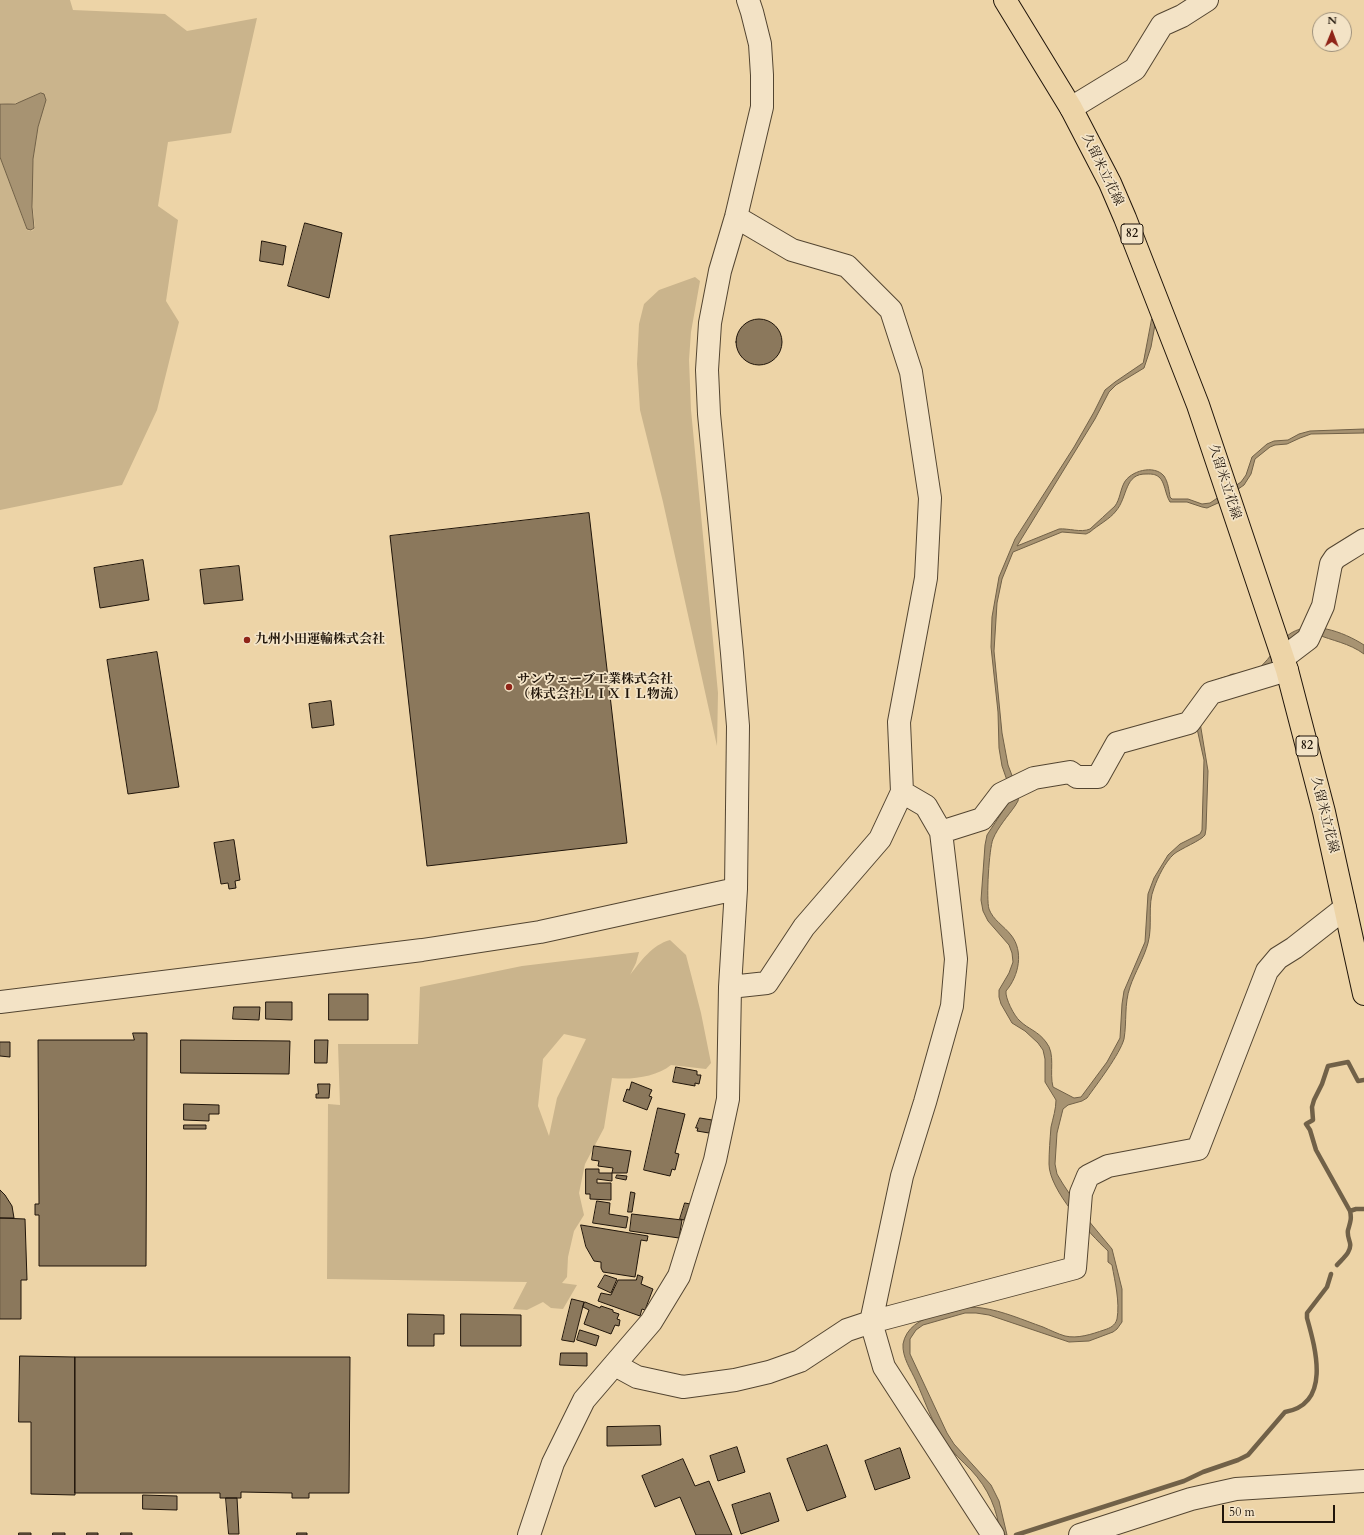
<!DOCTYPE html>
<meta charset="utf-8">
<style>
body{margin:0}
#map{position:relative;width:1364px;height:1535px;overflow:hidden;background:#edd4a7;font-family:Cardo,serif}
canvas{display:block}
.north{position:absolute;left:1312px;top:12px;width:40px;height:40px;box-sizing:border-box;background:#f3e3c6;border:1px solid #9f917b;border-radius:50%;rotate:1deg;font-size:11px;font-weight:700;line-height:16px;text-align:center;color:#20150a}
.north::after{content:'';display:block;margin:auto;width:14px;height:18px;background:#8f2418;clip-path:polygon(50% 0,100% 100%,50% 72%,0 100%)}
.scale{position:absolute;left:1222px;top:1505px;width:113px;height:18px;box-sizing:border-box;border:2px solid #20150a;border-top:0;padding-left:5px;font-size:12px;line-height:14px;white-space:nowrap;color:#20150a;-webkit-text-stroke:3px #f3e3c6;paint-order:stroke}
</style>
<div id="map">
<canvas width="1364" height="1535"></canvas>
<div class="north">N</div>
<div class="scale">50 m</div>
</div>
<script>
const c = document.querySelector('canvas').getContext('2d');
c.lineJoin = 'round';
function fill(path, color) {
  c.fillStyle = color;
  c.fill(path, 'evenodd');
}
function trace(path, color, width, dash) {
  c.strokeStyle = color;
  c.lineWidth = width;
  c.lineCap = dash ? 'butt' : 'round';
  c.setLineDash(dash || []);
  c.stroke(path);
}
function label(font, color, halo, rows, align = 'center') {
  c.font = font + ' Cardo,"Noto Serif JP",serif';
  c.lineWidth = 3.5;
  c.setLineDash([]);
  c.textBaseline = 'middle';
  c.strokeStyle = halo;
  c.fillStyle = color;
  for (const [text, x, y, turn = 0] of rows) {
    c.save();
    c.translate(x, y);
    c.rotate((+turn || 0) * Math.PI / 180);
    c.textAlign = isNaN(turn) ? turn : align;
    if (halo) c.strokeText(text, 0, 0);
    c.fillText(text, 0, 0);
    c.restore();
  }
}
fill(new Path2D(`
 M0,0h70l3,10 92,4 22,17 70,-13 -26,115 -63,9 -10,64 20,14 -12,81 13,21 -22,88 -35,75 -122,25v-353l27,73 5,1 3,-4c-4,-27 -4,-56 0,-84 2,-15 7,-30 11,-45l-2,-3c-14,4 -30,11 -44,8z
 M695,277l5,4 -9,51 -2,28 2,50 27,283 -1,53 -54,-244 -23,-92 -3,-46 2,-40 5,-20 15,-14z
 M670,940l16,15 15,58 10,50 -5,6 -35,-4c-15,12 -39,15 -59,13l-8,50 -19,36 -6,29 5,22 -10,16 -6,26 -1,20 -5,6 15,2 -14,24 -12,-1 -8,-6 -16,8 -14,-1 14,-27 -200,-3 1,-175 12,1 -2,-61h80l2,-57 102,-21 117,-14 -3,11 -6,12c11,-14 22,-30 40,-35zM564,1034l22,5 -29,59 -8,38 -11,-30 5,-47z`), '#cab48c');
const water = new Path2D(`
 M41,93l3,1 2,6 -8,27 -5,32 -1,48 2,21 -3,2 -4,-1 -27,-72v-53h15z
 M1152,319h4l-5,28 -7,21 -28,17 -7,7 -14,27 -78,127 42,-17c9,-1 22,4 31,0 8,-8 17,-15 25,-23 5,-7 5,-15 9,-23 6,-12 30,-19 40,-7 4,6 5,14 6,21l2,2h16l14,5 8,-1 31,-21 5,-7 6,-18 15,-13 7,-3 14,-1 11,-6 11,-3 54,-2v4l-53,1 -11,4 -13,6 -12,1 -5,2 -15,12 -4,15 -7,11 -26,18 -11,5 -5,-1 -15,-5h-17c-5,-8 -5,-20 -11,-25 -4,-3 -7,-3 -12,-3 -23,-1 -19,23 -31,37 -6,8 -18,14 -26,21l-4,2 -24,-2 -49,20 -11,27 -5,24 -3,48 8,82 6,32 11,29 -1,7 -3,5c-7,10 -17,21 -22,33 -4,10 -7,60 -4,70 4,11 15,17 22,26 13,16 8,41 -5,56 -1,7 8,25 14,30 8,8 18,10 26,21 10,12 3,30 7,45l21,11 7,-1 26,-35 13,-24 2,-34 2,-13 21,-49 3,-48 6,-16 14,-23 12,-11 20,-10 2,-4 2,-70 -12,-54c11,-17 12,-23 33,-29 3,0 5,-3 8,-3 7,0 14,1 21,-3 14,-7 21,-25 33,-35 21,-18 57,-4 77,9v9c-15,-11 -31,-13 -48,-20l-43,32 -76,38 11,67 -2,58c0,2 -1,4 -1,6 -3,5 -25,14 -31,19 -9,8 -16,23 -20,34 -7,17 -1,37 -6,55 -4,15 -13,29 -18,44 -6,17 -3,35 -6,52 -4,15 -27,45 -37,59l-5,3 -14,4 -5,4 -6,24 -2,31 2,10 6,10 20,30 29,35 10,40v33l-5,7 -4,3 -24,9 -20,1 -80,-27 -13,-2h-11l-42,12 -7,5 -6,9v15l37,79 7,11 37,41 8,16 8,34h-7c-2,-25 -12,-47 -29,-65 -9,-9 -19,-18 -26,-29 -13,-18 -20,-40 -29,-60 -5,-11 -14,-24 -13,-37 3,-16 17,-25 32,-28 15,-4 32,-11 47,-8 21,3 41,12 61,19 7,3 15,7 22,9 13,3 27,-2 39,-6 6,-2 11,-4 13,-11 3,-17 -2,-37 -5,-54l-4,-3v-11c-19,-18 -59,-61 -59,-87 0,-12 1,-25 2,-37 2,-9 5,-18 5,-27l-11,-18v-23l-2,-9 -5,-7 -13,-12 -13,-8 -11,-19 -2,-7v-7l10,-17 4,-11 -1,-9 -3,-8 -21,-24 -5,-10 -2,-11 4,-55 2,-10 23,-35v-11l-8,-23 -3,-18 -1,-36 -7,-65 1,-30 7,-40 16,-38 59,-92 20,-35 11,-22 10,-8 28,-19z`);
fill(water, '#a79372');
trace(water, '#716148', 1);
trace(new Path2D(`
 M1350,1211l6,-2h8
 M1337,1265c5,-6 15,-13 13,-22 -1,-4 -3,-8 -2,-13 2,-7 4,-11 2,-19l-34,-61 -6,-20 -4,-6 7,-4 -1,-13 2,-7 8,-16 6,-18 20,-4 10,19 6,-1
 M1016,1535l168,-54 19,-9 35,-12 10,-5 37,-43c46,-8 31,-62 22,-94v-5l20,-26 4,-13`), '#716148', 4.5);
const building = new Path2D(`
 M305,223l37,10 -13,65 -41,-12z
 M262,241l24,5 -3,19 -23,-4z
 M736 342a23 23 0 1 1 46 0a23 23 0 1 1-46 0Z
 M589,513l38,330 -200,23 -37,-330z
 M143,560l6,40 -49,8 -6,-40z
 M239,566l4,34 -39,4 -4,-34z
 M157,652l22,135 -51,7 -21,-134z
 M331,701l3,24 -22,3 -3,-24z
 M234,840l6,40 -5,1 1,7 -7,1 -1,-6 -7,1 -7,-41z
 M329,994h39v26h-39z
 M266,1002h26v18l-26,-1z
 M234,1007h26l-1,13 -26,-1z
 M133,1033h14l-1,233h-107v-51h-4v-11h4l-1,-164h96z
 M181,1040l109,1 -1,33 -108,-1z
 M315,1040h13l-1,23h-12z
 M0,1042h10v15l-10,-1z
 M676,1067l21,4v4h4l-2,9 -4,-1v3l-22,-4z
 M632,1082l20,8 -3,6 3,1 -5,13 -24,-9 4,-12 2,1z
 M318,1084h12l-1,14h-13v-4h2z
 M184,1104l35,1v9h-10v7l-25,-1z
 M658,1108l27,6 -10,39 4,1 -4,16 -3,-1 -2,7 -26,-6z
 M700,1118l12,2 -3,13 -12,-2 1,-3h-2z
 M184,1125h22v4h-22z
 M594,1146l37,5 -4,22h-15l1,-5 -15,-2 1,-5 -7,-1z
 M586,1169h13v4h13v8l-15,-2v4h14v17l-21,-1v-5h-4z
 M617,1175l10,1 -1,4 -10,-2z
 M0,1190l5,5 7,11 2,12h-14z
 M631,1192l4,1 -3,19h-4z
 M597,1201l13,2 -1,11 19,3 -2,11 -33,-5z
 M685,1203l5,1 -6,16 -4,-1z
 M632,1214l50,6 -3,18 -49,-7z
 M0,1218l25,1 2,61h-6v39h-21z
 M581,1225l67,11 -1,5 -6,-1 -6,37 -32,-5 -2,-4v-6l-7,-1 -8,-14z
 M605,1275l12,4 -6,14 -13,-6z
 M638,1275l5,2 -2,7 12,5 -8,21 -3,-1 -2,7 -42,-15 3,-8 10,2 7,-15h18z
 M572,1299l12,3 -10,40 -12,-2z
 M585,1302l15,6 1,-2 12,4v2l6,2 -2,5 3,1 -1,6 -4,-1 -4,9 -27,-10 5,-14 -6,-3z
 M408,1314l36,1v19h-10v12h-26z
 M461,1314l60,1v31h-60z
 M580,1330l19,6 -3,10 -19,-6z
 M561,1353h26v13l-27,-1z
 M20,1356l55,1v138l-44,-1v-72h-12z
 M75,1357h275l-1,136h-40v5h-17v-5l-51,-1v6h-21v-5h-145z
 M660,1426l1,19 -54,1v-19z
 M827,1445l19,52 -39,14 -20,-52z
 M737,1447l8,25 -27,9 -8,-25z
 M900,1448l10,30 -35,12 -10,-29z
 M683,1459l12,27 14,-5 23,54h-36l-16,-38 -25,10 -13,-31z
 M770,1493l9,28 -38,13 -9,-29z
 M143,1495l34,1v14l-34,-1z
 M226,1498h11l2,36h-10z
 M19,1533h12v2h-12z
 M53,1533h12v2h-12z
 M87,1533h11v2h-11z
 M121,1533h11v2h-11z
 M297,1533h10v2h-10z`);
fill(building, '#8b785c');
trace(building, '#20150a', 1);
const minor = new Path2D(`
 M1071,108l64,-39 27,-44 20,-9 25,-16
 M1283,658l25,-19 15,-33 8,-42 4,-6 29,-18
 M902,792l24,14 15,26 15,127 -4,47 -27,96 -23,74 -31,146 13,45 109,168
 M941,832l41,-13 19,-25 33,-16 36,-6 7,5h21l19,-34 72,-20 22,-30 76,-23
 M730,987l37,-4 37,-56 76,-88 22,-47 -3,-70 27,-144 4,-80 -19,-126 -20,-62 -44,-44 -55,-16 -56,-33
 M0,1002l422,-52 118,-18 196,-43
 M615,1365l22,12 46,10 52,-7 34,-8 31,-11 47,-31 24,-8 204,-54 6,-75 7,-17 20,-10 90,-17 69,-178 11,-13 16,-10 51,-40
 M529,1535l24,-72 31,-63 67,-78 28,-46 36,-116 13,-61 2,-112 6,-98 2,-163 -6,-73 -23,-239 -2,-44 3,-47 10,-52 16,-54 26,-110v-32l-2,-31 -8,-32 -4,-12
 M1080,1535l111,-36 45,-10 128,-8`);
const major = new Path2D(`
 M1005,0l66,108 39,75 15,35 73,187 89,265 37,142 40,182`);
trace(minor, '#534531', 24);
trace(major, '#20150a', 24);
trace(minor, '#f3e3c6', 22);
trace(major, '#edd4a7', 22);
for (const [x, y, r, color] of [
 [247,640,4,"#8f2418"],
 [509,687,4,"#8f2418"]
]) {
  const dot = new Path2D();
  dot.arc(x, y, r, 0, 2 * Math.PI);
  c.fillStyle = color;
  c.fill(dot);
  trace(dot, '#f3e3c6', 1.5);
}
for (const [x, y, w] of [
 [1132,234,22],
 [1307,746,22]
]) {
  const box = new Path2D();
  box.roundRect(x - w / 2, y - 10, w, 20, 3);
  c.fillStyle = '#f3e3c6';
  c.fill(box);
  trace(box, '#20150a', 1);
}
label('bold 12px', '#20150a', null, [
 ["82",1132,234],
 ["82",1307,746]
]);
label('13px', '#20150a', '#f3e3c6', [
 ["久留米立花線",1102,170,64],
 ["久留米立花線",1224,482,72],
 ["久留米立花線",1324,815,76]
]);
label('bold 13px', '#20150a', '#f3e3c6', [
 ["九州小田運輸株式会社",255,640],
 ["サンウェーブ工業株式会社",517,680],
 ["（株式会社ＬＩＸＩＬ物流）",517,695]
], 'left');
</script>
